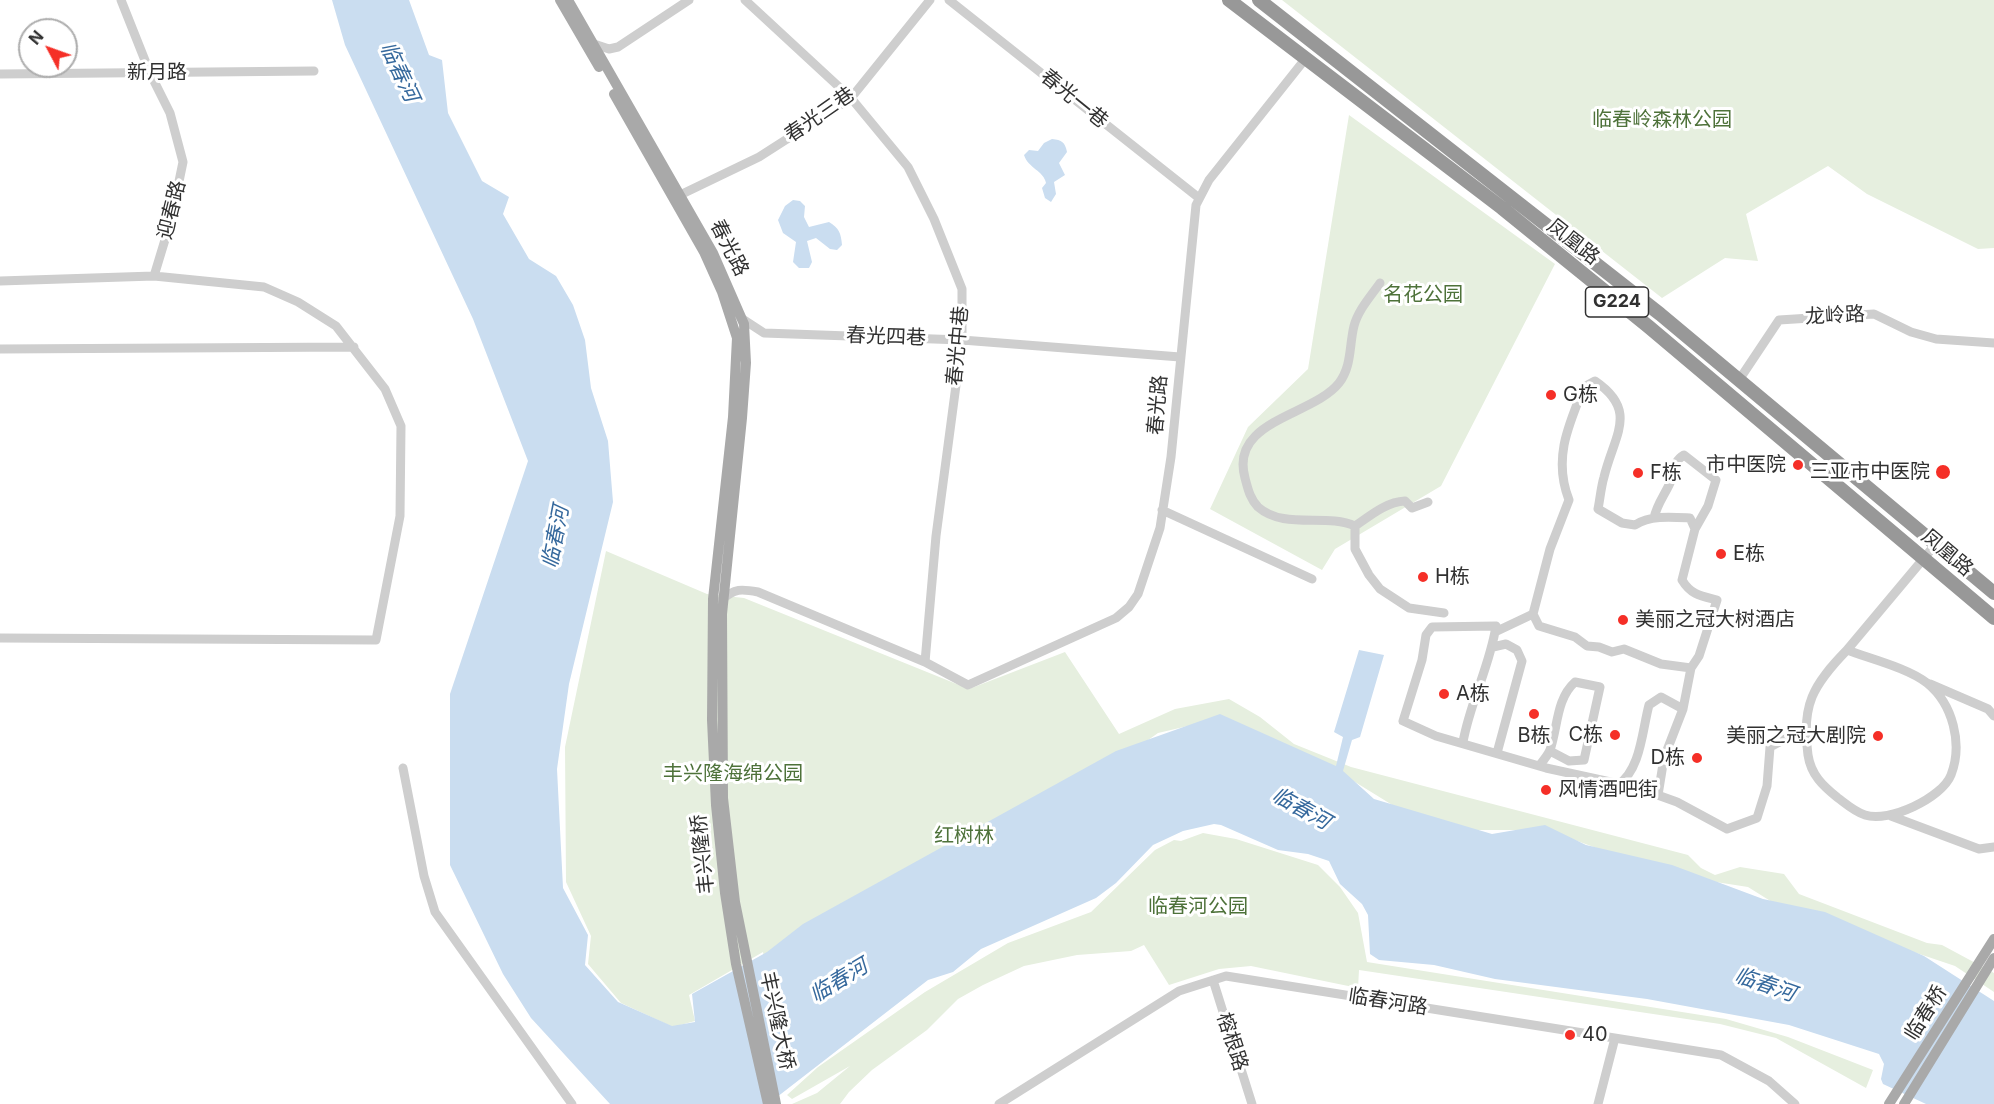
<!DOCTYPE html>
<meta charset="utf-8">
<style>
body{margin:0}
#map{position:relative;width:1994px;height:1104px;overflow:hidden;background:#fff;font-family:Inter,sans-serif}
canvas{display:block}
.north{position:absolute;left:18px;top:18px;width:60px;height:60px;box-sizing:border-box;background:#fff;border:2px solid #adadad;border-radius:50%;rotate:311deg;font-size:16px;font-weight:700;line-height:24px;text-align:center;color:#313131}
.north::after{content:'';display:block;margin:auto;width:21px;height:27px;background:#f52f27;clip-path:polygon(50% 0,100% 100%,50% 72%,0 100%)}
</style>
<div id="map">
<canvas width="1994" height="1104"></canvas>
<div class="north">N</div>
</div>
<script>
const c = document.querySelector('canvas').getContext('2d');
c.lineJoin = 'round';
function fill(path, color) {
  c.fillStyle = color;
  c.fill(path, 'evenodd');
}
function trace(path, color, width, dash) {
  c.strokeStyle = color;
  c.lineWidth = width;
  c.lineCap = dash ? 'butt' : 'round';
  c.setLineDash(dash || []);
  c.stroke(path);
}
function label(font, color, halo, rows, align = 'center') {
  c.font = font + ' Inter,"Noto Sans SC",sans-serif';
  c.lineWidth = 6;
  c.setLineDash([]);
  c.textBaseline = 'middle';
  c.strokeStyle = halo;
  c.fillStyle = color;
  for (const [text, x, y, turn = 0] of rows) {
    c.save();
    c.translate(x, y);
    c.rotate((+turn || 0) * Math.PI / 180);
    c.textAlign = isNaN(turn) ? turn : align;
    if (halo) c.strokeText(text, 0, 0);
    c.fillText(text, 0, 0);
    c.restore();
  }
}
fill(new Path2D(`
 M1282,0h712v248l-16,1 -111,-55 -39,-28 -82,48 12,47 -33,-3 -63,40z
 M1349,115l206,149 -114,222 -106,63 -13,21 -112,-61 38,-82 60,-58z
 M606,551l101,43 37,4 225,91 96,-37 54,82 56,-25 54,-10 31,18 34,27 57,23 337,88 13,13 14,7 25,-8 44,7 15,20 128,49 15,2 52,28v19l-39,-26 -175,-59 -32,-20 -58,-9 -66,-20 -77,-28h-74l-71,-19 -47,-29 -133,-64 -64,15 -386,275 -9,-56 -74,43 6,26 -22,6 -52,-24 -33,-39 3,-28 -25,-54 -1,-135z
 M1203,833l33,6 82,26 22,22 18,26 9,49 359,57 62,18 85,33 -7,18 -90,-50 -56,-14 -361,-54 -1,18 -107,-22 -32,3 -50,16 -25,-40 -13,6 -54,4 -53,11 -41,19 -25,14 -31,31 -55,40 -23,22 -9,12h-48l25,-11 33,-27 -58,33 -5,-4 31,-28 107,-75 83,-49 83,-31 64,-62 19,-10 7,1z`), '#e6efdf');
fill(new Path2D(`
 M332,0h77l20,55 13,5 6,53 34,68 27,16 -6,17 26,45 27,17 17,29 12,35 6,48 17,53 5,61 -44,182 -12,85 6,119 25,47 -3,30 33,37 54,24 23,-4 -3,-28 75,-42 36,-28 313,-173 104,-37 116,52 7,-29 -9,-5 25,-82 25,5 -24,82 -8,3 -9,31 31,28 118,35 53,-9 41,20 86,20 91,34 62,13 99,44 70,45v103h-68l-43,-20 -2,-5 3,-15 -5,-10 -90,-29 -142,-26 -152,-20 -61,-14 -55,-5 -9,-6 -2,-39 -6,-11 -22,-20 -11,-23 -21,-7 -30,-4 -57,-25 -7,-1 -31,7 -30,14 -37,38 -20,15 -115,51 -28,23 -25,8 -160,124h-158l-79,-86 -28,-44 -53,-109v-171l78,-233 -55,-142 -128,-274z
 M1052,139c10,1 13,3 15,13l-8,11 6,12 -11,7 2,12 -5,8 -6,-4 -3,-10 4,-5c-2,-12 -18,-15 -22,-28l5,-5 9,1 6,-8z
 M793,200l7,1 5,5 -1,11 5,10 20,-5c10,6 12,11 13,23l-5,5 -7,-1 -14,-11 -9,3 5,21 -3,6h-10l-6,-6 3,-20 -13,-9 -5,-13 7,-14z`), '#caddf0');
trace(new Path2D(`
 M745,0l106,98 57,69 26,52 28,70v51l-26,196 -11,126
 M949,0l250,198
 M594,44l15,5 9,-2 71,-47
 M0,74l314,-3
 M680,195l79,-38 92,-59 79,-98
 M0,281l154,-5 17,-56 12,-58 -13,-49 -20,-40 -29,-73
 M741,318l23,15 198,7 218,17
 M0,349l354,-2
 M1739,380l40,-60 95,-6 37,18 25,7 58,4
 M1428,502l-16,6 -7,-7c-19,1 -34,14 -50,25v23l14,26 11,14 29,19 35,5
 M1162,510l150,69
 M1654,518c3,-14 10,-22 16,-35 5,-11 2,-21 14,-28l32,25 -8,26 -13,23
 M1355,526c-29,-13 -71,4 -97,-19 -8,-8 -10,-18 -13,-29 -16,-58 68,-62 94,-95 13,-17 10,-37 15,-57 4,-16 17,-30 26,-43
 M722,600c12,-12 20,-11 36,-8l167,70 43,23 148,-67 13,-11 9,-13 22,-66 11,-71 25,-252 13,-25 97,-122
 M1533,614l17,-65 19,-49c-16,-41 -1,-74 15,-113l11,-6c44,30 19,54 9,96 -3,10 -4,22 -6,32l24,14 13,2c15,-10 37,-8 55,-7l5,11 -13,51c9,15 19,16 35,20l-18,56 -8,12
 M1495,632l38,-18 6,12 36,11 12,9 12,1 13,5 12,-3 37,15 30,4 -8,41 -19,49 -6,37
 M0,638l376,2 24,-124 1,-90 -16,-37 -49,-63 -38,-24 -34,-15 -110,-11
 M1493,647l13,-3 11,6 5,11 -25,92
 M1847,650c24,9 61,18 80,33 26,21 36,61 24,92 -9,23 -62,48 -86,40 -10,-3 -19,-11 -27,-17 -15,-12 -27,-23 -30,-43 -7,-50 5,-70 39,-105z
 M1847,650l88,-105
 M1930,684l58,25 6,7
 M1463,742c7,-40 27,-76 33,-116l-64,1 -6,8 -4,25 -19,61 33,15 110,32 92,20 39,14 50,27 30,-11 10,-32 3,-39 34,-18
 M1539,766c4,-5 9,-11 11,-16 8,-23 6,-51 25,-68l25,5 -16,73 -15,1 -19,-10
 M403,768l21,108 11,36 137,192
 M1618,785c23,-16 24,-54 31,-80l12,-8 22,12
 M1891,816l88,33 15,-2
 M1213,980l39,124
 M999,1104l180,-113 47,-15 495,79 48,26 26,23
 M1598,1104l17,-66`), '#cecece', 9);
trace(new Path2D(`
 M560,0l39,67
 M568,0l145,253 31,71 2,39 -4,55 -20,196 1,184 12,104 41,202
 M614,94l90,158 18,40 15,46 -4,79 -20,182 -1,121 4,85 9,88 11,71 32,140
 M1889,1104l105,-165
 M1904,1104l90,-146`), '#a9a9a9', 10);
trace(new Path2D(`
 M1229,0l273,208 147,119 345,291
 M1259,0l401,314 334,279`), '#989898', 14);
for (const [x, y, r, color] of [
 [1551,395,6,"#f52f27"],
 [1798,465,6,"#f52f27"],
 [1943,472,8,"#f52f27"],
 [1638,473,6,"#f52f27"],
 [1721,554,6,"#f52f27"],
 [1423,577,6,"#f52f27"],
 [1623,620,6,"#f52f27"],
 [1444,694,6,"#f52f27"],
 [1534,714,6,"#f52f27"],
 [1615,735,6,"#f52f27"],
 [1878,736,6,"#f52f27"],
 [1697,758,6,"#f52f27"],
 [1546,790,6,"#f52f27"],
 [1570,1035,6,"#f52f27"]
]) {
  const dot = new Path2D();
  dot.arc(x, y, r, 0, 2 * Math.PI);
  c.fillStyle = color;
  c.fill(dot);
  trace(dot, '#fff', 2);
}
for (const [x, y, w] of [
 [1617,302,63]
]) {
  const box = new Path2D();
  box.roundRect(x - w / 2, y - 15, w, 30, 4.5);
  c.fillStyle = '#fff';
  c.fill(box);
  trace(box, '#313131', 1.5);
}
label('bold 18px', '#313131', null, [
 ["G224",1617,302]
]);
label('20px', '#313131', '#fff', [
 ["新月路",157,73],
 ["春光一巷",1074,99,39],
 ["春光三巷",820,115,-35],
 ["迎春路",172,210,-76],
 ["凤凰路",1573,242,38],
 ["春光路",729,248,63],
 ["龙岭路",1835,316,-3],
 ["春光四巷",886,337,2],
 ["春光中巷",958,346,-85],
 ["春光路",1158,405,-85],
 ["凤凰路",1947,553,40],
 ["丰兴隆桥",703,854,-96],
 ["临春河路",1388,1002,9],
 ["临春桥",1926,1013,-58],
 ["丰兴隆大桥",777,1021,78],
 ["榕根路",1232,1042,72]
]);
label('20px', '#4e723a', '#fff', [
 ["临春岭森林公园",1662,120],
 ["名花公园",1423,295],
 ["丰兴隆海绵公园",733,774],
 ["红树林",964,836],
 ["临春河公园",1198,907]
]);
label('20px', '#313131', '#fff', [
 ["G栋",1563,395],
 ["市中医院",1786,465,"right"],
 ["三亚市中医院",1930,472,"right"],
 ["F栋",1650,473],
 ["E栋",1733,554],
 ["H栋",1435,577],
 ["美丽之冠大树酒店",1635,620],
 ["A栋",1456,694],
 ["C栋",1603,735,"right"],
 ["B栋",1534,736,"center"],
 ["美丽之冠大剧院",1866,736,"right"],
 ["D栋",1685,758,"right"],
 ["风情酒吧街",1558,790],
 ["40",1582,1035]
], 'left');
label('italic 21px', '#36699d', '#fff', [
 ["临春河",399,72,65],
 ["临春河",556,537,-79],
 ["临春河",1301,809,29],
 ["临春河",839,981,-31],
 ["临春河",1765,985,19]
]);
</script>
